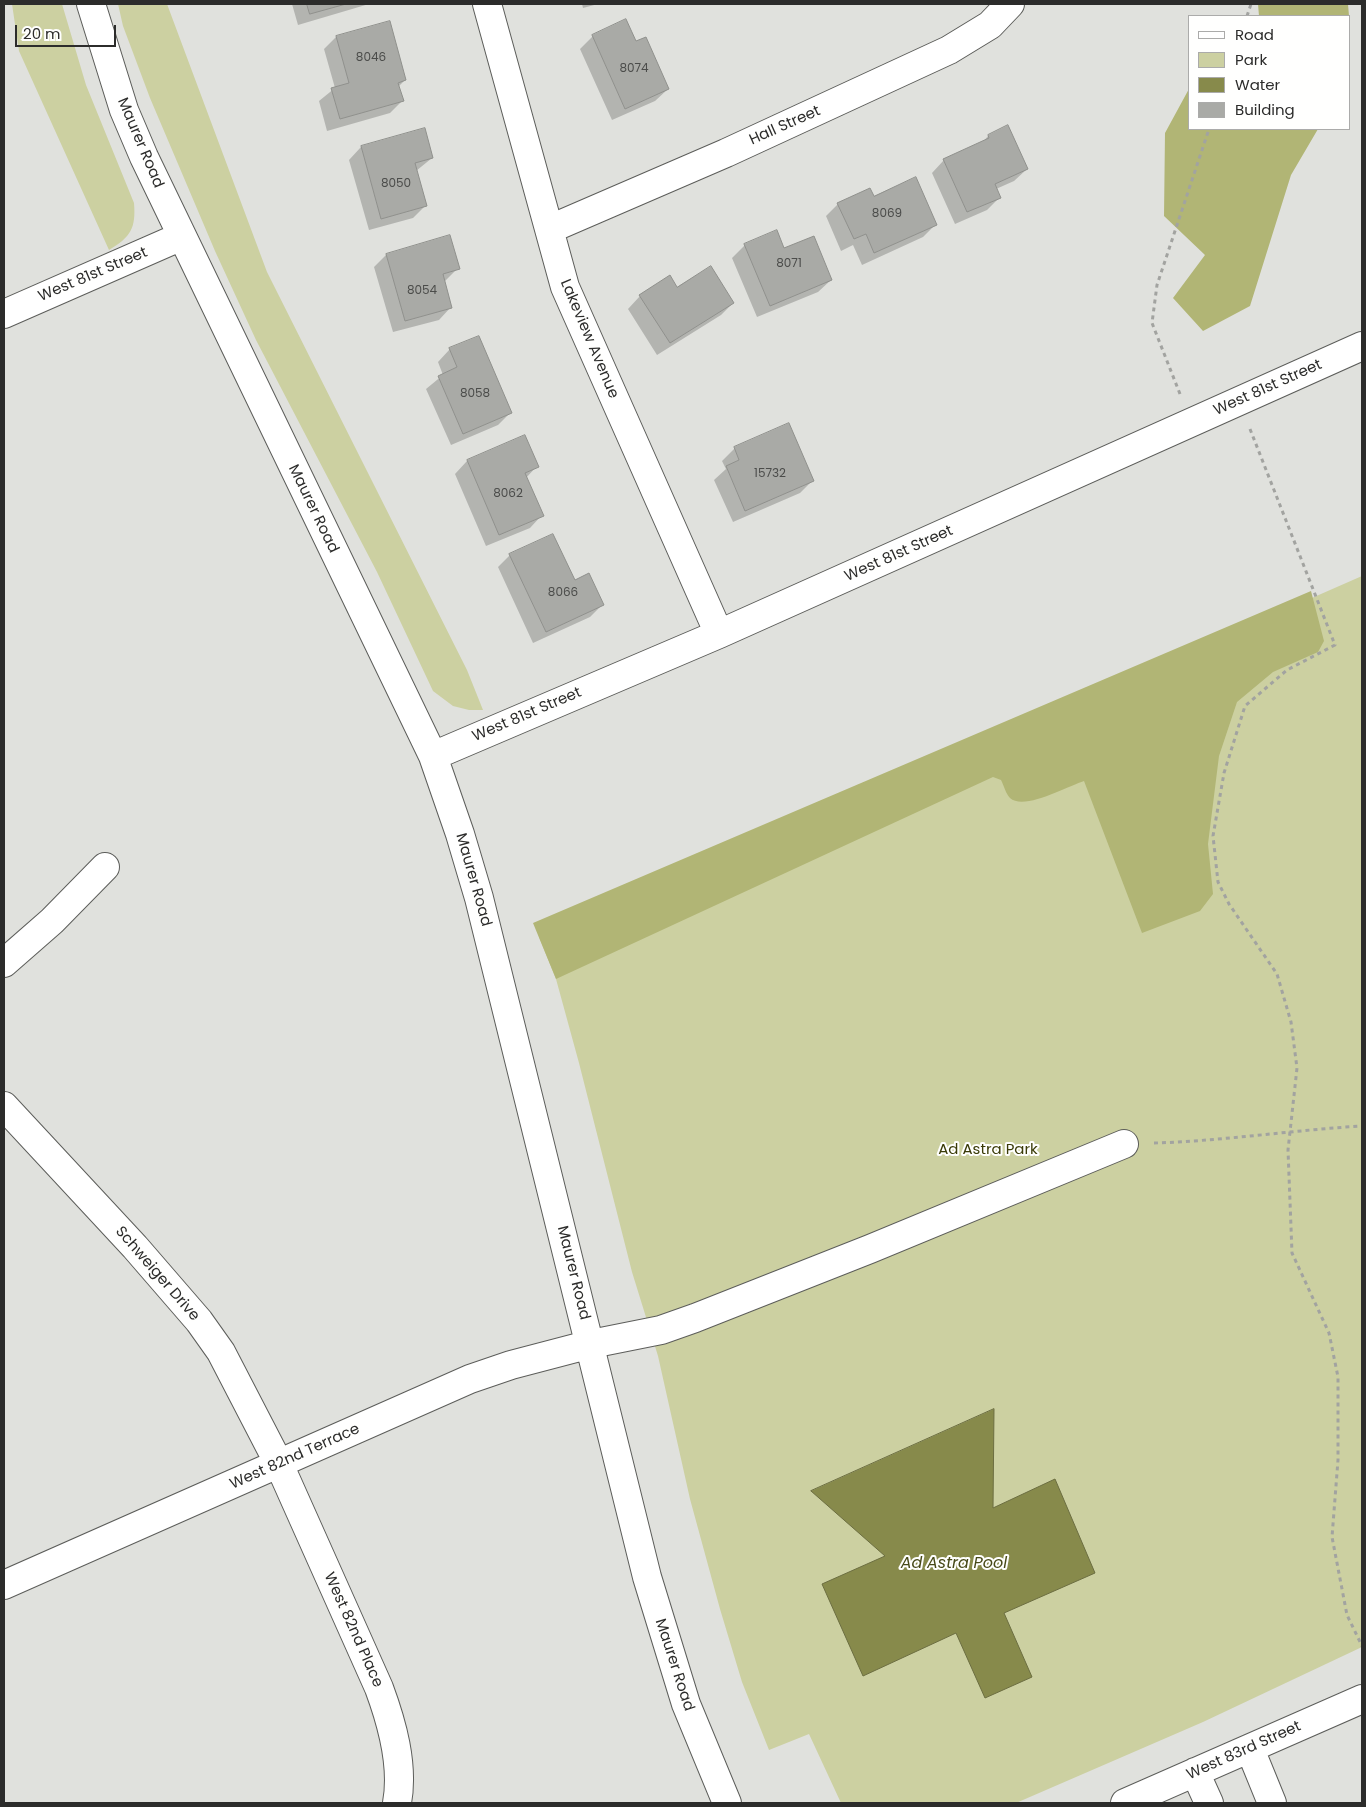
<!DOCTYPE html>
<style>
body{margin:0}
#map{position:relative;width:1366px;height:1807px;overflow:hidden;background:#e0e1dd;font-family:Poppins,sans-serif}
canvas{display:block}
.frame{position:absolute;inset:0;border:5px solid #2c2c2b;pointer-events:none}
.legend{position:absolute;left:1188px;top:15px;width:162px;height:115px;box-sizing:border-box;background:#fffffe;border:1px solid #ababaa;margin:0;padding:6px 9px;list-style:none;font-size:15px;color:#2c2c2b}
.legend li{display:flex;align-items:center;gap:10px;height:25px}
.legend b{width:25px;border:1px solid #ababaa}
.scale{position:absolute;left:15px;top:25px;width:101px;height:22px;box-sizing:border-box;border:2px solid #2c2c2b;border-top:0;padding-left:6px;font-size:15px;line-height:18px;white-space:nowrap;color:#2c2c2b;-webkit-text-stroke:4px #fffffe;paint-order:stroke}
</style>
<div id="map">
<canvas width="1366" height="1807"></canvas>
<div class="frame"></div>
<ul class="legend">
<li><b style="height:6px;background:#fff"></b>Road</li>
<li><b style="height:14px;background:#ccd0a1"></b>Park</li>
<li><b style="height:14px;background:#878a4b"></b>Water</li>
<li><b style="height:14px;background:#a9aaa6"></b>Building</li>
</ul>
<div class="scale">20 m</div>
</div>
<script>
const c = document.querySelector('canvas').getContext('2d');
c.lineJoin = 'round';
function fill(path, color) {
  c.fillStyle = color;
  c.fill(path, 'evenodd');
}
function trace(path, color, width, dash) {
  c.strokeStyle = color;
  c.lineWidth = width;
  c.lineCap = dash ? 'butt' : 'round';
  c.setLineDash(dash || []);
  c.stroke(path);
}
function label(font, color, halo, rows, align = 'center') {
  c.font = font + ' Poppins,sans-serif';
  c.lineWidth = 4;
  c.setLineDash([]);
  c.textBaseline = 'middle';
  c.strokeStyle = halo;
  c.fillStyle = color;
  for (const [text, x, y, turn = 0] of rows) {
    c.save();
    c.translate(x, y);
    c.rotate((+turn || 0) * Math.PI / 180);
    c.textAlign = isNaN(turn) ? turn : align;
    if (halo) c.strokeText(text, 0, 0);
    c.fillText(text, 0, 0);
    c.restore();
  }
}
fill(new Path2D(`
 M12,4h50l24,81 48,118c2,25 -3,34 -25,47l-90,-199z
 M118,4h49l100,268 200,398 16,40h-14l-16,-4 -20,-15 -56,-119 -121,-232 -41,-89 -65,-153 -27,-72z
 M1362,576v1071l-159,75 -187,81h-175l-32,-69 -40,16 -27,-68 -22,-73 -30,-110 -32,-143 -26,-84 -53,-209 -23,-84 -17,-42z`), '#ccd0a1');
fill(new Path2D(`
 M1258,4h90l1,12h-90z
 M1190,87v42h128l-27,46 -41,131 -47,25 -30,-33 32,-43 -41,-39 1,-83z
 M1311,591l13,50 -6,11 -45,20 -36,30 -18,54 -11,88 5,50 -13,17 -58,22 -58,-152c-16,5 -60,30 -74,17 -4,-4 -6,-12 -9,-18l-8,-3 -437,202 -23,-56z`), '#b1b575');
const water = new Path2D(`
 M994,1409l-1,99 62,-29 40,94 -91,40 28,64 -47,21 -29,-65 -93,43 -41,-92 63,-28 -74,-65z`);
fill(water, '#878a4b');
trace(water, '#6c6e41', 1);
fill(new Path2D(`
 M292,4h77l-71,21z
 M582,4h16l-15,4z
 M625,21l10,22 33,46 -13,12 -43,19 -32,-71 13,-13z
 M336,37l69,43 -7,7 4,14 -12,12 -63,18 -8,-30 16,-13 -11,-39z
 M988,136l39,33 -13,12 -18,8 4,8 -13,13 -32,14 -23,-51 12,-13 38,-17z
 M361,147l71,11 -16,13 10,34 -13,13 -44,12 -20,-70z
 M873,198l62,27 -12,12 -61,28 -9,-20 -12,6 -15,-35 12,-12z
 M745,245l39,4 47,31 -13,12 -61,25 -25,-59z
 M386,255l72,13 -14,14 7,25 -12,13 -46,12 -19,-65z
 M677,289l56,14 -12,12 -64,40 -29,-46 12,-13z
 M450,349l60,64 -12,12 -47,20 -25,-56 17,-14 -5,-13z
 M524,436l13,30 -11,12 16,37 -12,13 -44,18 -31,-72 12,-13z
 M735,448l77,33 -12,12 -67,29 -19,-42 12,-11 -4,-8z
 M510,555l64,27 28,23 -12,12 -57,26 -35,-76z`), '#0003');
const building = new Path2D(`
 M307,4h39l-36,10z
 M626,19l10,22 10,-4 23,52 -44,20 -33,-74z
 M390,21l16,59 -8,3 6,18 -64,18 -9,-31 18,-5 -13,-47z
 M1008,125l20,44 -33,15 6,14 -34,14 -24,-53 46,-21 -1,-3z
 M425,128l8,30 -18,5 12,43 -46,13 -20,-73z
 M916,177l21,48 -63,28 -8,-19 -12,5 -17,-36 33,-15 4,8z
 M777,230l7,18 30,-12 18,44 -62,26 -26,-62z
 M450,235l10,34 -17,5 9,34 -47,13 -19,-67z
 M711,266l23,37 -64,40 -31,-48 31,-20 7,12z
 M479,336l33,77 -49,21 -25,-58 19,-9 -8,-19z
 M789,423l25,58 -69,30 -19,-45 13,-6 -5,-13z
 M525,435l14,32 -14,6 19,43 -45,19 -32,-75z
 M553,534l22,46 14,-7 15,32 -58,27 -37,-78z`);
fill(building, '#a9aaa6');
trace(building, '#8f908c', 1);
const minor = new Path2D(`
 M91,4l33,106 20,47 289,599 27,78 19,64 168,679 39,127 41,99
 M487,4l78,283 154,347
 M550,229l176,-76 223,-103 41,-25 20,-21
 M4,314l178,-78
 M433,756l286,-122 643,-288
 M4,963l48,-42 53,-54
 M4,1106l131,141 64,74 22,31 58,112 100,224c13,35 25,77 18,115
 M4,1585l466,-206 41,-14 80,-21 70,-14 34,-12 175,-69 254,-105
 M1250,1749l22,54
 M1195,1772l14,31
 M1125,1803l237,-104`);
trace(minor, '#5c5d5a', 30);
trace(new Path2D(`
 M1247,16l4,-12
 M1180,394l-28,-71 5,-38 52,-156
 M1250,429l85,216 -48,25 -42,36 -21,67 -11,63 5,46 11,22 48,70 14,48 6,46 -9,82 4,103 37,80 9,44v83l-6,77 15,78 15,31
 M1154,1143c69,-2 139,-13 208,-17`), '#a2a3a0', 3, [4, 4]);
trace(minor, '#fff', 28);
label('12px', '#4b4c4a', null, [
 ["8046",371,58],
 ["8074",634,69],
 ["8050",396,184],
 ["8069",887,214],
 ["8071",789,264],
 ["8054",422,291],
 ["8058",475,394],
 ["15732",770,474],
 ["8062",508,494],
 ["8066",563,593]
]);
label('15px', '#2c2c2b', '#fffffe', [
 ["Hall Street",785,126,-24],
 ["Maurer Road",140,143,67],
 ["West 81st Street",93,275,-23],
 ["Lakeview Avenue",589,339,67],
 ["West 81st Street",1268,388,-24],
 ["Maurer Road",313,509,64],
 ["West 81st Street",899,554,-24],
 ["West 81st Street",527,715,-23],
 ["Maurer Road",473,880,74],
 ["Maurer Road",573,1273,76],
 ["Schweiger Drive",157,1274,49],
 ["West 82nd Terrace",295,1457,-24],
 ["West 82nd Place",353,1630,66],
 ["Maurer Road",674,1665,72],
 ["West 83rd Street",1244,1751,-24]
]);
label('15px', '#3a3b08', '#fffffe', [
 ["Ad Astra Park",988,1150]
]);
label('italic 16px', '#474918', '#fffffe', [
 ["Ad Astra Pool",954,1564]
]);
</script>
